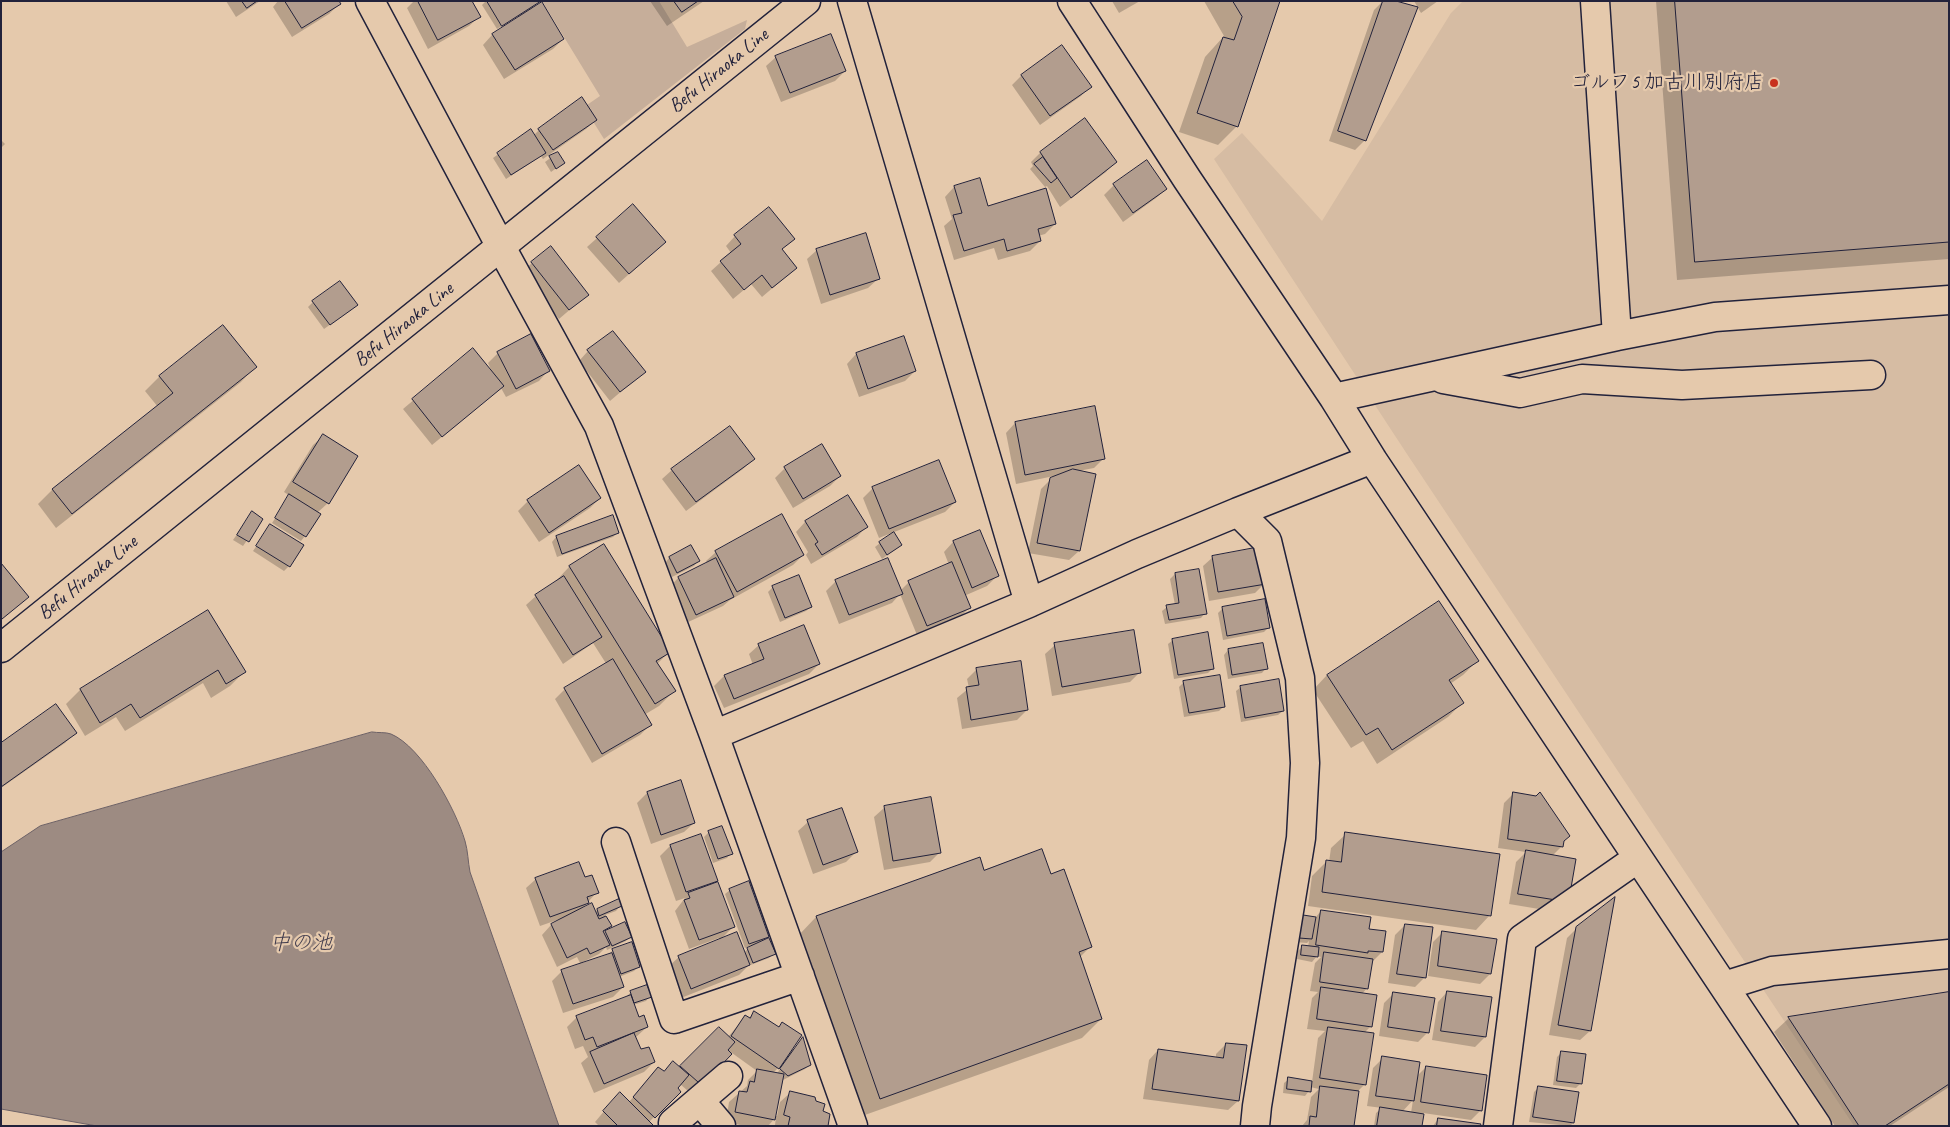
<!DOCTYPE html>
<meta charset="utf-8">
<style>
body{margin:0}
#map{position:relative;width:1950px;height:1127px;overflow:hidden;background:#e5c9ac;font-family:Caveat,sans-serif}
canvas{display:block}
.frame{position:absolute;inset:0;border:2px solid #22223b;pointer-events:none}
</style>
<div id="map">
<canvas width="1950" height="1127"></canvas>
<div class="frame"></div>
</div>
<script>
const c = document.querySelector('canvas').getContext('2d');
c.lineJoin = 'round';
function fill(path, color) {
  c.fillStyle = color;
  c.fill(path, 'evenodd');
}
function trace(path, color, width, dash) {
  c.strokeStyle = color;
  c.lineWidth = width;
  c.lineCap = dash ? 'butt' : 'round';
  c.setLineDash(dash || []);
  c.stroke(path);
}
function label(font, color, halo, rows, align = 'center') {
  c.font = font + ' Caveat,"Klee One",sans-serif';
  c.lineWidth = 4.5;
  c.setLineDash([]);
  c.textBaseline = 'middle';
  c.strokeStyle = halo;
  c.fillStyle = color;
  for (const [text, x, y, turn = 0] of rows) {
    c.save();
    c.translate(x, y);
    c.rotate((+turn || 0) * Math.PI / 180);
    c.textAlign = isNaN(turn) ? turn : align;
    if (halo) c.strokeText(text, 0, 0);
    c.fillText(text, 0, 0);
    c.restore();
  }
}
fill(new Path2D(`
 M1463,1h486v1125h-95l-449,-675 -191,-292 28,-26 80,88 129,-208z`), '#d6bca3');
fill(new Path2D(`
 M542,1h117l28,46 60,-27 -2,9 -141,110 -20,-32 16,-11z`), '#c6ae9a');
const water = new Path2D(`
 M372,732c6,1 14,0 19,2 31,13 65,76 74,107 3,10 3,21 5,31l89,254h-462l-96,-17v-257l39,-26z`);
fill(water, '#9d8b82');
trace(water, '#6c6166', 1);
fill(new Path2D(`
 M226,1h34l-24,16z
 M278,1h59l2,3 -10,10 -37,23 -19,-30z
 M414,1h56l9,16 -10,9 -41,23 -21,-41z
 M486,1h53l-7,7 31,31 -10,10 -49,30 -21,-34 9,-10 27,-17 -1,-2 -21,13 -15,-24z
 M650,1h54l-37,25z
 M1112,1h28l-21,12z
 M1204,1h75l-42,125 -19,19 -39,-13 26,-75 19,-21z
 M1383,1h7l-25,139 -10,10 -26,-9 45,-131z
 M1414,1h24l-17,12z
 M1656,1h293v258l-272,21z
 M1062,47l28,39 -9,10 -41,29 -28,-40 9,-9z
 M776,57l69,14 -10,10 -54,21 -15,-36z
 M596,120l-10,9 -43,30 -2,-3 -35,23 -13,-21 38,-28 3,5 5,-5z
 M1,140l4,4 -4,4z
 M1041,152l74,10 -9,10 -46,35 -13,-21 -2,1 -15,-18 3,-3 -2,-4z
 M557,153l1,14 -7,5 -6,-10z
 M1114,185l52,4 -10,9 -33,24 -19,-27z
 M954,187l33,20 68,17 -10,10 -7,2 2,5 -10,10 -32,9 -4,-12 -40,12 -10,-34 8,-7 -7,-22z
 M633,206l22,45 -36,32 -32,-36z
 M735,236l58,2 -12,12 15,18 -34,29 -11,-13 -18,15 -22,-28 20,-18 -5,-7z
 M817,250l61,29 -10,9 -47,16 -14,-45z
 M532,263l55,32 -28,24 -37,-47z
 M313,302l39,7 -28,20 -16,-22z
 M223,327l32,40 -14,15 -185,146 -18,-24 14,-14 106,-83 -13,-16 14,-14z
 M473,350l20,24 -5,-11 10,-10 50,18 -9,10 -33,16 -5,-9 -69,57 -29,-36z
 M588,351l56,21 -34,29 -31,-40z
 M856,354l59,17 -10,10 -46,16 -12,-33z
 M1015,423l89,35 -10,10 -16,3 1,80 -10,9 -41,-7 13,-64 13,-13 -38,8 -10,-51z
 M323,436l5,67 -11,10 -12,23 -4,5 -29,-18 18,-27 -6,-4 29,-47z
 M753,459l-10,10 -57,42 -24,-32 10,-9z
 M579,467l21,31 -10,10 -51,34 -21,-31 10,-10z
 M785,468l55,8 -10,10 -37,22 -18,-30z
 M873,488l82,14 -10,10 -66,26 -16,-40z
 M848,496l18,31 -9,10 -46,27 -5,-9 2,-3 -12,-20 9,-10z
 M252,513l10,6 -19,27 -10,-6z
 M270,526l19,40 -5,5 -31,-20z
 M979,531l18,45 -10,10 -23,10 5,12 -10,10 -42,17 -17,-41 -8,9 -53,21 -13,-33 10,-10 64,10 9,-9 40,-17 -5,-13 9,-10z
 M618,532l-5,5 -56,20 -5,-15 4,-5z
 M880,543l21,2 -19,14 -7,-12z
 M604,545l66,106 -13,13 17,27 -15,15 -15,9 6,10 -10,10 -48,28 -37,-64 10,-10 42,-24 -14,-22 -30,21 -37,-59 10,-9 20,-13 -1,-1 14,-15z
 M691,547l7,14 -4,5 -22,11 -7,-14 4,-5z
 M716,552l87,3 -10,10 -63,35 -7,6 -37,17 -17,-35 9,-10 30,-14 -2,-3z
 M1213,557l51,27 -9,9 -46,8 -6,-35z
 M1198,570l7,43 -4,5 -36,6 -3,-13 5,-4 8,-2 -5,-26 5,-5z
 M798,576l13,31 -5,4 -26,11 -12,-30 4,-4z
 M1223,608l45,20 -4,4 -41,8 -5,-27z
 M208,612l36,60 -14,14 -19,12 -8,-15 -78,48 -9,-14 -31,19 -19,-32 14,-14z
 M1173,640l40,28 -5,5 -34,6 -6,-35z
 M759,645l60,19 -10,10 -85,34 -10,-22 10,-10 29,-11 -4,-11z
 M1055,645l84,28 -9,9 -78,14 -7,-42z
 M1228,650l38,18 -4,5 -34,6 -4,-24z
 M1477,661l-14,14 -13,9 12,19 -14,14 -71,47 -14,-23 -12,7 -38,-58 14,-15z
 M977,669l50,41 -10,10 -55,9 -5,-31 12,-10 -2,-9z
 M1184,682l40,24 -5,5 -35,6 -5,-30z
 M1241,687l42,24 -5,4 -37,7 -5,-31z
 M75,733l-10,10 -64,45v-44z
 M680,782l14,41 -10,9 -33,12 -14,-41 10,-10z
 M1514,793l49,48 -1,5 -10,10 18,31 -25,23 -36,-6 7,-42 10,-10 -28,-4 6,-45z
 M930,799l10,53 -10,10 -46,8 -10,-53 10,-9z
 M808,822l48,30 -10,10 -33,12 -15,-43z
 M709,832l22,21 -4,5 -14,5 -9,-26z
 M1346,834l144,81 -14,15 -168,-24 4,-30 15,-15 2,1 2,-14z
 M701,835l15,46 -5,5 23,40 -14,14 -1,-2 -30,11 -14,-38 10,-13 -9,3 -16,-45 10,-10z
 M979,859l5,13 66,4 40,71 -11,11 22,61 -19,19 -220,78 -64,-180 18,-19z
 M536,879h48l13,13 -17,19 15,2 2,-3 23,-4 -4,5 -11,4 5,11 -7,7 21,-10 6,14 -4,4 -19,9 -1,-3 -7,7 -18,9v1l27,-9 5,-5 25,17 -4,4 -15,6 4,10 -10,10 -50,16 -11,-32 10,-10 19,-6 -4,-8 -20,10 -15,-32 9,-10 10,-5 -1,-1 -20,7 -14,-38z
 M730,890l38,47 -7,6 13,10 -5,5 -21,8 -9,9 -58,23 -12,-32 10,-9 65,-4 7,-8 -6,3 -20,-54z
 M1321,911l47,19 14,22 -10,10 -5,26 -5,6 9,32 -7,7 1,51 -7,7 -6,35h-50l5,-6 4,-23 8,-8 -9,-2 -1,4 -4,5 -22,-3 1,-10 5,-4 23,3 6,-44 7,-7 -18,-2 5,-31 6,-6 -8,-1 5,-28 6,-6 -4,-1 -5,6 -15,-3 1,-8 4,-4h6l1,-6 -2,2 -12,-1 3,-21 5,-5 12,2z
 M1405,925l20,52 -10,10 -27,-4 7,-48z
 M1577,928l13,103 -10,9 -31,-5 18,-97z
 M1443,932l47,42 -10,10 -52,-8 5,-34z
 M631,992l19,4 -4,5 -13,4 5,13 9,9 -12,11 6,13 13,11 -10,10 -50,21 -13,-30 7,-6 -5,-11 -8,3 -8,-22 10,-10 49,-20z
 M1447,992l38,45 -10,10 -43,-7 6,-38z
 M1394,993l34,39 -10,10 -39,-6 5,-33z
 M1949,993v94l-59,39h-55l-61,-94 15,-14z
 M754,1013l55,52 -4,4 -22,11 -8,36h2l3,-14 10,-9 32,19 5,14h-49l-3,-1 1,-8 -8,9h-23l-19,-4 3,-20 18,-16 1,-6 9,-9 -25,-18 -37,37 -2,-2 -5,3 -8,-7 -4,4 3,4 -30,30 3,4h-53l-4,-4 16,-19 18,-1 20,-23 15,-7 15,-3 40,-40 9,8 17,-20 4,1zM780,1066l1,1 -4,7 -4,-1z
 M1226,1044l12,57 -10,9 -85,-11 6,-39 9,-10 58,8v-4z
 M1562,1052l18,32 -4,4 -23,-3 4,-28z
 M1383,1058l33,19 10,-10 55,43 -10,10 -48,-7 -2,13h-47l2,-13 6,-5 -15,-2 6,-38zM1413,1100l-2,13 -9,-1z
 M1539,1087l34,36 -3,3 -41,-4 5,-30z
 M1438,1119l41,7h-46z`), '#0003');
const building = new Path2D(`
 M242,1h15l-10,7z
 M285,1h54l2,3 -39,24z
 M418,1h54l9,16 -43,23z
 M487,1h54l-39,25z
 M674,1h24l-16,11z
 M1233,1h47l-42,126 -41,-14 26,-76 11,3 8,-23z
 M1383,1h13l22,6 -52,134 -28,-10z
 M1675,1h274v241l-254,20z
 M542,2l22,37 -49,31 -23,-36z
 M831,34l15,37 -56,22 -15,-37z
 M1062,45l30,42 -42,29 -29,-41z
 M582,97l15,23 -44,30 -15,-21z
 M1085,118l32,44 -46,36 -31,-46z
 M531,129l15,24 -35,22 -14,-22z
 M558,152l7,11 -9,6 -7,-13z
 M1043,157l14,21 -6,5 -17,-19z
 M1147,160l20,29 -34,24 -20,-29z
 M980,178l8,28 58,-18 10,36 -18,5 3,12 -34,10 -3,-12 -40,12 -11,-36 9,-2 -8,-27z
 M633,204l33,38 -37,32 -33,-37z
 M769,207l26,32 -13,10 15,19 -25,20 -10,-13 -18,15 -24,-29 21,-17 -7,-9z
 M866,233l14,46 -50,16 -14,-46z
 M551,246l38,49 -20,15 -38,-48z
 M340,281l18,24 -28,20 -18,-24z
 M223,325l34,42 -185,147 -20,-25 121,-96 -14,-17z
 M613,331l33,41 -26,20 -33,-42z
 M531,334l19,37 -34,18 -19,-37z
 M904,336l12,35 -48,18 -12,-36z
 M473,348l31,38 -62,51 -30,-38z
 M1095,406l10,53 -80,16 -10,-53z
 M730,426l25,33 -59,43 -25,-33z
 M323,434l35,22 -29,48 -36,-22z
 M822,444l19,32 -38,23 -19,-32z
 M939,460l17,42 -67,27 -17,-42z
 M579,465l22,33 -52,35 -22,-33z
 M1073,469l23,5 -16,77 -43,-8 13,-65z
 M289,494l32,20 -15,23 -31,-19z
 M848,495l20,32 -46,28 -7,-11 3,-2 -13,-21z
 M252,511l11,8 -14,23 -12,-7z
 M782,514l22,41 -67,37 -22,-41z
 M613,515l6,18 -57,21 -6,-18z
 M270,524l34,21 -14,22 -34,-21z
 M980,530l19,46 -27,12 -19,-47z
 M894,532l8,13 -15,10 -8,-13z
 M604,544l67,108 -15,9 20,30 -21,13 -86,-138z
 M691,545l9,16 -23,12 -8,-16z
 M1260,547l6,37 -48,8 -6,-36z
 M716,558l18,39 -38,18 -18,-38z
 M888,558l15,36 -54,21 -14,-35z
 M952,562l19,46 -44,18 -19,-45z
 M1,563l28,34 -27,22 -1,-2z
 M1199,569l8,45 -38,6 -3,-15 13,-2 -4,-30z
 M799,575l13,32 -27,11 -13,-32z
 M564,576l38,61 -29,18 -38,-60z
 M1265,599l5,29 -43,8 -5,-29z
 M1439,601l40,60 -30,19 15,23 -72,47 -14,-22 -12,7 -39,-60z
 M208,610l38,62 -20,12 -8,-14 -78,48 -9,-14 -31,19 -20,-34z
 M804,625l16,39 -86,35 -10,-24 40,-16 -6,-15z
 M1134,630l7,43 -79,14 -8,-44z
 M1208,632l6,37 -36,6 -6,-36z
 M1263,643l5,26 -36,6 -4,-26z
 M613,659l39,66 -50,29 -38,-66z
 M1021,661l7,49 -57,10 -5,-33 13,-2 -3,-17z
 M1220,675l5,32 -36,6 -6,-32z
 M1279,679l5,32 -39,7 -5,-32z
 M56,704l21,29 -76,54v-44z
 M681,780l14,43 -34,12 -14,-43z
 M1513,792l23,4 4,-4 30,44 -6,5 -1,6 -55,-8z
 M931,797l10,56 -48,8 -9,-55z
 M842,808l16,44 -35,13 -16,-45z
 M722,826l11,28 -15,5 -10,-28z
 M1345,832l155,22 -9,62 -169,-24 4,-32 15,2z
 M701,834l17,47 -32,11 -16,-47z
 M1042,849l9,25 13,-5 28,78 -13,5 23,67 -222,80 -64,-183 164,-59 4,13z
 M1526,850l50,9 -5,29 -15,12 -38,-6z
 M579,862l6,15 7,-2 7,18 -12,4 2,6 -39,14 -15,-39z
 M749,881l20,56 -20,7 -20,-55z
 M718,882l17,45 -36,13 -15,-40 6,-2 -2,-5z
 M1615,897l-24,134 -33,-6 18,-98z
 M619,899l3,7 -23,10 -2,-7z
 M592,903l7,16 7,-3 6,10 -9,5 7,14 -20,9 -3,-6 -20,10 -16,-34z
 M1321,910l50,7 -2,12 17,2 -3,21 -15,-1v2l-52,-8z
 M1303,915l13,2 -4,22 -13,-1z
 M625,922l7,15 -20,9 -7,-15z
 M1405,924l28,3 -7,51 -29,-4z
 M1442,931l55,8 -6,35 -53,-8z
 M737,932l13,33 -59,24 -13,-33z
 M769,938l7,16 -23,9 -6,-15z
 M632,942l8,25 -19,7 -9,-25z
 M1302,945l17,2 -1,10 -17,-2z
 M1324,952l49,7 -5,30 -48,-7z
 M612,953l12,34 -51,17 -12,-34z
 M647,985l5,12 -18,6 -4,-12z
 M1321,987l56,8 -5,32 -55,-8z
 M1447,991l45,6 -6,40 -45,-6z
 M1393,992l42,6 -6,35 -41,-6z
 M1949,992v92l-64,42h-26l-71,-109z
 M631,995l8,22 5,-2 4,12 -51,20 -4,-10 -8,3 -9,-24z
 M754,1011l25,16 3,-5 20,13 -23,34 -48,-33 14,-21 5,3z
 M719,1027l16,15 -7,8 4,4 -27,28 -2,-3 -5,3 -18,-16z
 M1328,1027l46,6 -8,52 -46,-7z
 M634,1033l7,16 8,-2 6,15 -51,22 -14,-32z
 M803,1037l8,28 -23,11 -8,-7z
 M1226,1043l21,2 -8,56 -87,-12 6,-40 65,9z
 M1561,1051l25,3 -4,30 -25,-3z
 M1382,1056l38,6 -6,39 -38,-5z
 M673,1061l16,14 -11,13 3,4 -26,26 -22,-21 25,-30 6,4z
 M1426,1066l61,9 -5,36 -61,-9z
 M757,1069l27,5 -9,46 -40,-8 4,-21 8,1 3,-11 4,1z
 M1288,1077l24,4 -1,11 -24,-3z
 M1320,1086l39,5 -5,35h-45l1,-10 6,1z
 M1538,1086l41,6 -5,31 -41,-6z
 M790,1091l25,6 1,4 9,3 -2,7 7,3 -2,12h-40l2,-9 -6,-2z
 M620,1092l34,34h-36l-15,-15z
 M1380,1107l44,7 -2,12h-45z
 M1438,1118l43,6 -1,2h-43z`);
fill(building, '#b29d8e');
trace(building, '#22223b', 1);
const minor = new Path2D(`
 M370,1l131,246 98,179 115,309 139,391
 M852,1l177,602
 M1072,1l115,178 147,219 38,61 445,667
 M1595,1l22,335
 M1443,379l77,14 62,-14 100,6 189,-10
 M1334,398l283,-62 98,-19 234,-17
 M1238,512l134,-53
 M714,735l315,-132 108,-49 101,-42 29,29 33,137 5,85 -4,75 -44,268 -2,20
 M616,842l58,177 126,-43
 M1724,986l48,-15 177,-17
 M700,1101l21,25
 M673,1123l55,-47
 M1498,1126l24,-187 116,-81`);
const major = new Path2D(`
 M1,648l805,-647`);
trace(minor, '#22223b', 31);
trace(major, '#22223b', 31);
trace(minor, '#e5c9ac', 28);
trace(major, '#e5c9ac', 28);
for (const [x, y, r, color] of [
 [1774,83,5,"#c8321e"]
]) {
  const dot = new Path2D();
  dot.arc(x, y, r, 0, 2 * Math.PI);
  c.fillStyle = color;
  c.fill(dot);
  trace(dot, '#e5c9ac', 2);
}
label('20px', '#22223b', '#e5c9ac', [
 ["Befu Hiraoka Line",719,71,-39],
 ["Befu Hiraoka Line",404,325,-39],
 ["Befu Hiraoka Line",88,578,-39]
]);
label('20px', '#22223b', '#e5c9ac', [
 ["ゴルフ5 加古川別府店",1764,83]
], 'right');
label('italic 21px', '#413c4d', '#e5c9ac', [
 ["中の池",301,943]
]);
</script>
